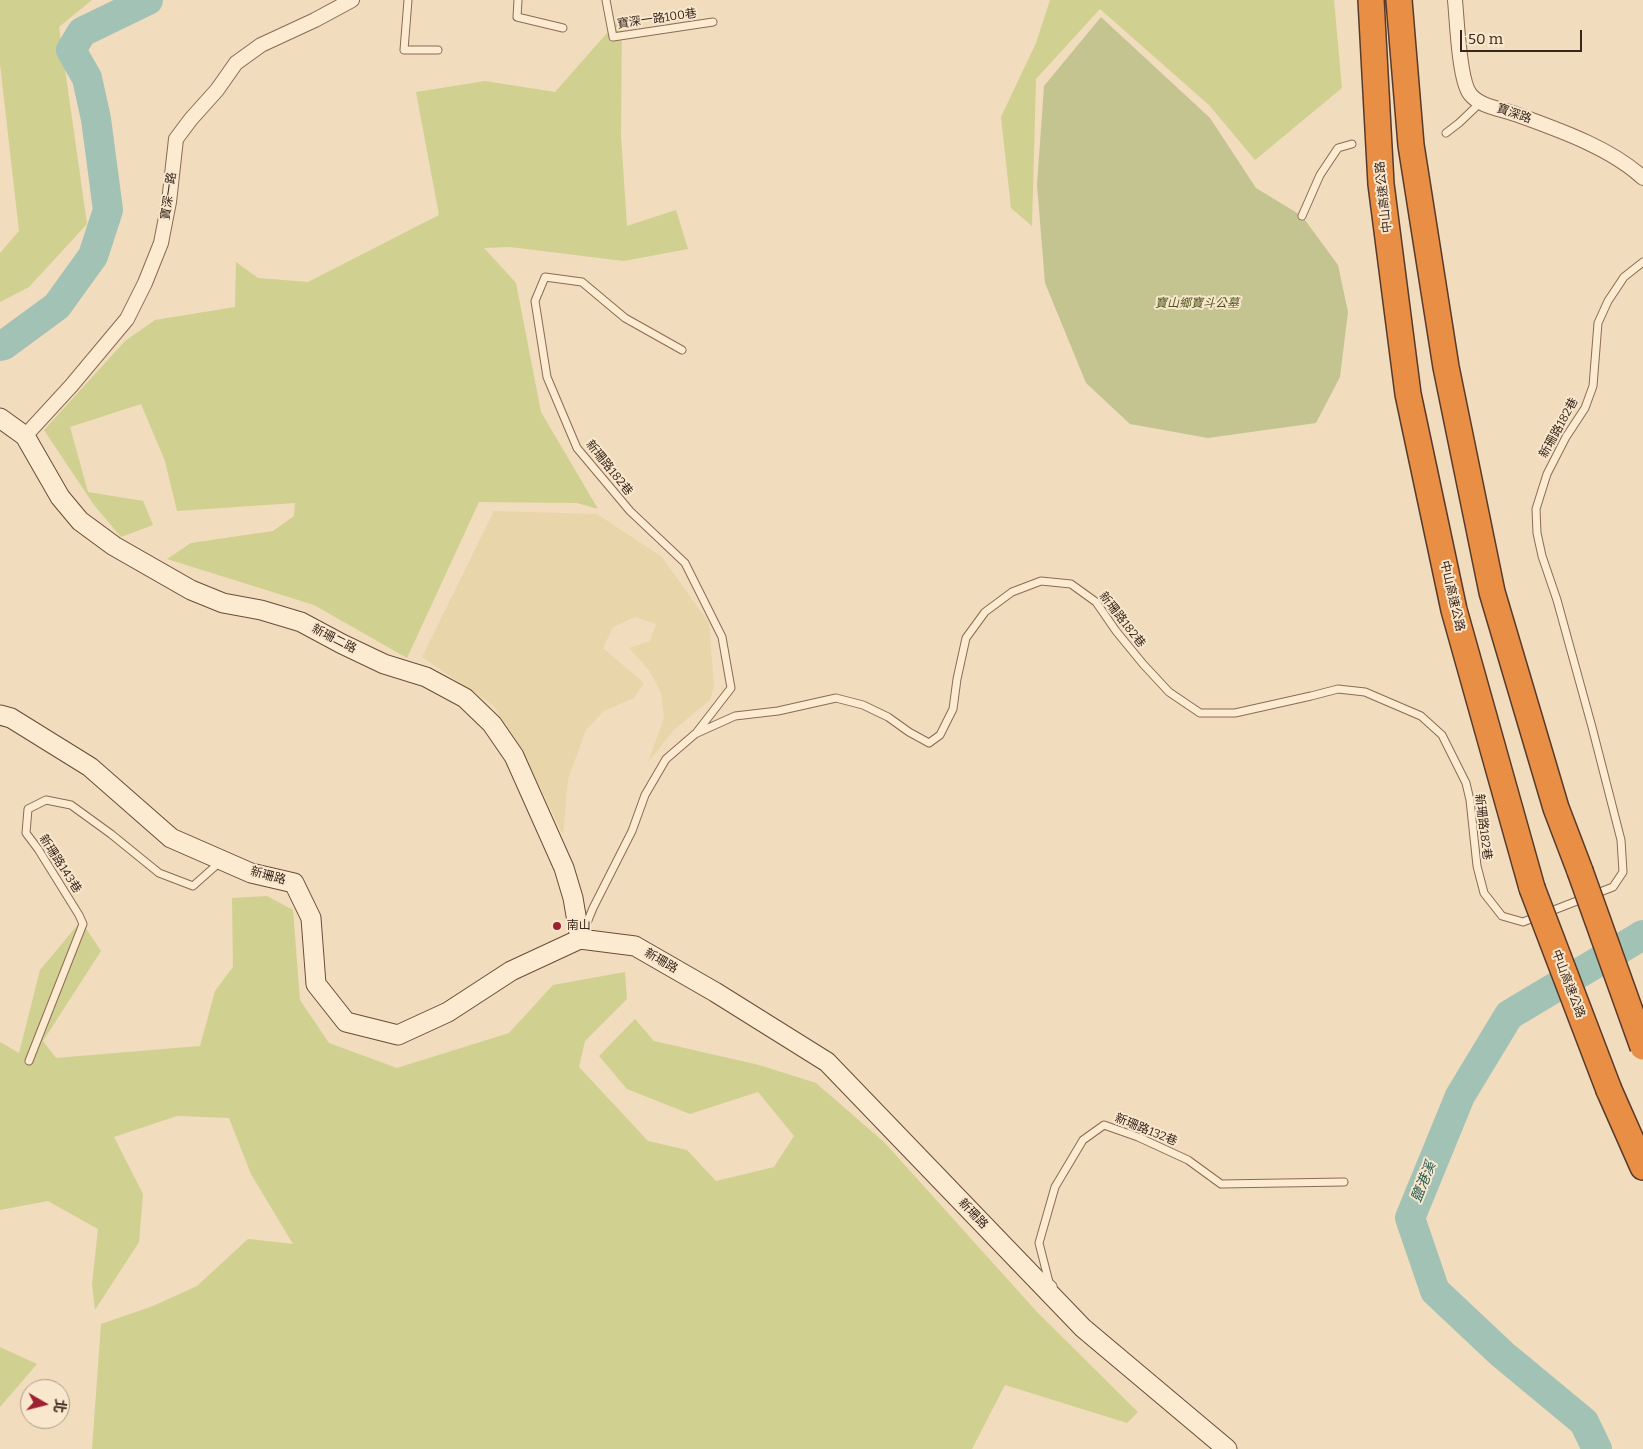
<!DOCTYPE html>
<meta charset="utf-8">
<style>
body{margin:0}
#map{position:relative;width:1643px;height:1449px;overflow:hidden;background:#f1dcbd;font-family:Bitter,"Noto Sans TC",serif}
canvas{display:block}
.north{position:absolute;left:20px;top:1379px;width:50px;height:50px;box-sizing:border-box;background:#f8e7cd;border:1px solid #ac9a86;border-radius:50%;rotate:98deg;font-size:14px;font-weight:700;line-height:20px;text-align:center;color:#39261b}
.north::after{content:'';display:block;margin:auto;width:18px;height:22px;background:#9f2030;clip-path:polygon(50% 0,100% 100%,50% 72%,0 100%)}
.scale{position:absolute;left:1460px;top:30px;width:122px;height:22px;box-sizing:border-box;border:2px solid #39261b;border-top:0;padding-left:6px;font-size:15px;line-height:18px;white-space:nowrap;color:#39261b;-webkit-text-stroke:4px #f8e7cd;paint-order:stroke}
</style>
<div id="map">
<canvas width="1643" height="1449"></canvas>
<div class="north">北</div>
<div class="scale">50 m</div>
</div>
<script>
const c = document.querySelector('canvas').getContext('2d');
c.lineJoin = 'round';
function fill(path, color) {
  c.fillStyle = color;
  c.fill(path, 'evenodd');
}
function trace(path, color, width, dash) {
  c.strokeStyle = color;
  c.lineWidth = width;
  c.lineCap = dash ? 'butt' : 'round';
  c.setLineDash(dash || []);
  c.stroke(path);
}
function label(font, color, halo, rows, align = 'center') {
  c.font = font + ' Bitter,"Noto Sans TC",serif';
  c.lineWidth = 4;
  c.setLineDash([]);
  c.textBaseline = 'middle';
  c.strokeStyle = halo;
  c.fillStyle = color;
  for (const [text, x, y, turn = 0] of rows) {
    c.save();
    c.translate(x, y);
    c.rotate((+turn || 0) * Math.PI / 180);
    c.textAlign = isNaN(turn) ? turn : align;
    if (halo) c.strokeText(text, 0, 0);
    c.fillText(text, 0, 0);
    c.restore();
  }
}
fill(new Path2D(`
 M494,511l103,3 65,43 47,66 5,63 -4,14 -36,30 -26,32 16,-44 -3,-25 -12,-23 -20,-22 21,-7 6,-17 -21,-7 -22,10 -10,21 41,35 -10,15 -30,13 -18,19 -18,49 -5,56 -24,-50 -45,-79 -72,-49z`), '#e8d6aa');
fill(new Path2D(`
 M0,0h92l-33,27 28,197 -58,63 -29,15v-49l19,-22 -19,-167z
 M1050,0h284l8,88 -87,72 -46,-55 -109,-96 -64,70 -4,147 -21,-18 -10,-91 35,-74z
 M622,16l-1,120 6,90 49,-16 12,39 -64,12 -114,-14 -26,1 32,35 25,129 57,97 -21,-6 -98,-1 -72,156 -93,-53 -147,-46 24,-16 82,-12 21,-15 1,-13 -118,8 -12,-50 -24,-57 -71,23 18,65 55,9 10,24 -32,12 -27,-32 -50,-75 81,-89 30,-21 80,-13 1,-45 22,16 50,4 131,-67 -23,-123 69,-11 70,11z
 M267,896l26,14 7,90 29,43 68,25 112,-35 44,-48 72,-13 2,27 -42,42 -6,26 69,74 39,9 29,31 58,-14 20,-31 -36,-44 -68,22 -63,-25 -28,-33 36,-37 19,22 105,24 57,18 68,59 153,170 101,100 -11,11 -122,-38 -33,64h-880l9,-125 52,-18 44,-20 51,-47 45,5 -42,-70 -22,-56 -52,-2 -63,21 29,57 -4,48 -44,68 -3,-26 6,-55 -50,-28 -48,9v-168l19,11 21,-83 41,-49 20,30 -58,90 13,17 144,-12 15,-55 18,-24 -1,-69z
 M0,1347l37,17 -37,43z`), '#d0d090');
fill(new Path2D(`
 M1101,17l109,101 46,70 46,28 36,49 10,47 -8,65 -24,46 -108,15 -78,-14 -44,-41 -41,-100 -8,-98 7,-99z`), '#c4c491');
trace(new Path2D(`
 M0,346l4,-1 53,-39 36,-50 15,-46 -12,-91 -9,-41 -16,-28 11,-18 66,-32
 M1597,1449l-13,-27 -82,-68 -67,-63 -25,-73 50,-122 49,-81 134,-80`), '#a1c2b5', 30);
const lane = new Path2D(`
 M408,0l-4,50h34
 M518,0l-1,17 46,11
 M606,0l7,37 100,-15
 M1446,133l13,-10 21,-20
 M1302,216l18,-41 18,-27 14,-4
 M682,350l-57,-32 -43,-36 -37,-5 -10,24 12,76 30,71 53,63 55,52 37,74 9,51 -34,44
 M584,930l9,-22 39,-77 13,-36 21,-36 29,-25 40,-18 43,-5 58,-13 27,7 25,12 21,15 20,11 11,-8 13,-26 4,-30 9,-41 19,-26 27,-20 29,-11 30,3 25,18 20,29 27,33 26,28 31,21h35l76,-17 27,-7 27,3 56,24 21,19 24,48 4,17 7,66 7,27 18,23 21,6 90,-35 10,-15 -2,-32 -29,-113 -35,-127 -15,-44 -5,-23 -1,-24 11,-35 19,-37 19,-29 8,-22 5,-63 10,-22 16,-24 19,-15
 M29,1061l54,-137 -4,-9 -41,-66 -12,-16 2,-24 18,-9 25,5 40,29 48,39 34,13 27,-24
 M1053,1286l-4,-4 -10,-39 16,-56 28,-47 21,-15 34,12 50,23 33,24 123,-2`);
const street = new Path2D(`
 M1455,0c2,20 4,80 15,94 10,13 32,15 48,21 41,15 93,33 125,63
 M25,436l46,-50 56,-67 18,-36 16,-40 8,-41 7,-63 15,-20 26,-29 19,-27 25,-18 54,-25 37,-20`);
const secondary = new Path2D(`
 M0,418l25,18 35,61 20,24 34,25 77,44 32,13 38,7 40,12 41,22 42,20 42,13 39,21 27,26 22,32 50,112 9,30 7,41
 M0,715l11,3 79,49 81,71 80,35 43,10 17,35 5,66 30,38 52,13 50,-23 63,-41 69,-32 55,7 80,46 112,70 256,266 144,121`);
const highway = new Path2D(`
 M1371,0l10,184 27,210 46,216 78,278
 M1399,0l12,145 35,222 46,225 64,216 24,63
 M1609,1090l34,77`);
trace(lane, '#8b6b55', 9);
trace(street, '#8b6b55', 16);
trace(secondary, '#6c4c38', 21);
trace(highway, '#583a2a', 28);
trace(lane, '#fcead1', 7);
trace(street, '#fcead1', 14);
trace(secondary, '#fcead1', 19);
trace(highway, '#e98e45', 25);
const highwayBridge = new Path2D(`
 M1580,871l63,176
 M1532,888l77,202`);
trace(highwayBridge, '#583a2a', 28, []);
trace(highwayBridge, '#e98e45', 25);
for (const [x, y, r, color] of [
 [557,926,5,"#9f2030"]
]) {
  const dot = new Path2D();
  dot.arc(x, y, r, 0, 2 * Math.PI);
  c.fillStyle = color;
  c.fill(dot);
  trace(dot, '#f8e7cd', 2);
}
label('12px', '#39261b', '#f8e7cd', [
 ["寶深一路100巷",657,19,-8],
 ["寶深路",1514,114,19],
 ["寶深一路",169,196,-82],
 ["中山高速公路",1384,197,-96],
 ["新珊路182巷",1559,428,-61],
 ["新珊路182巷",609,468,51],
 ["中山高速公路",1452,596,77],
 ["新珊路182巷",1122,620,52],
 ["新珊二路",334,639,27],
 ["新珊路182巷",1483,827,83],
 ["新珊路143巷",60,864,57],
 ["新珊路",268,876,15],
 ["新珊路",661,961,30],
 ["中山高速公路",1568,984,69],
 ["新珊路132巷",1146,1130,22],
 ["新珊路",973,1214,46]
]);
label('italic 12px', '#50571f', '#f8e7cd', [
 ["寶山鄉寶斗公墓",1197,304]
]);
label('12px', '#39261b', '#f8e7cd', [
 ["南山",567,926]
], 'left');
label('italic 14px', '#285a51', '#f8e7cd', [
 ["鹽港溪",1424,1182,-68]
]);
</script>
